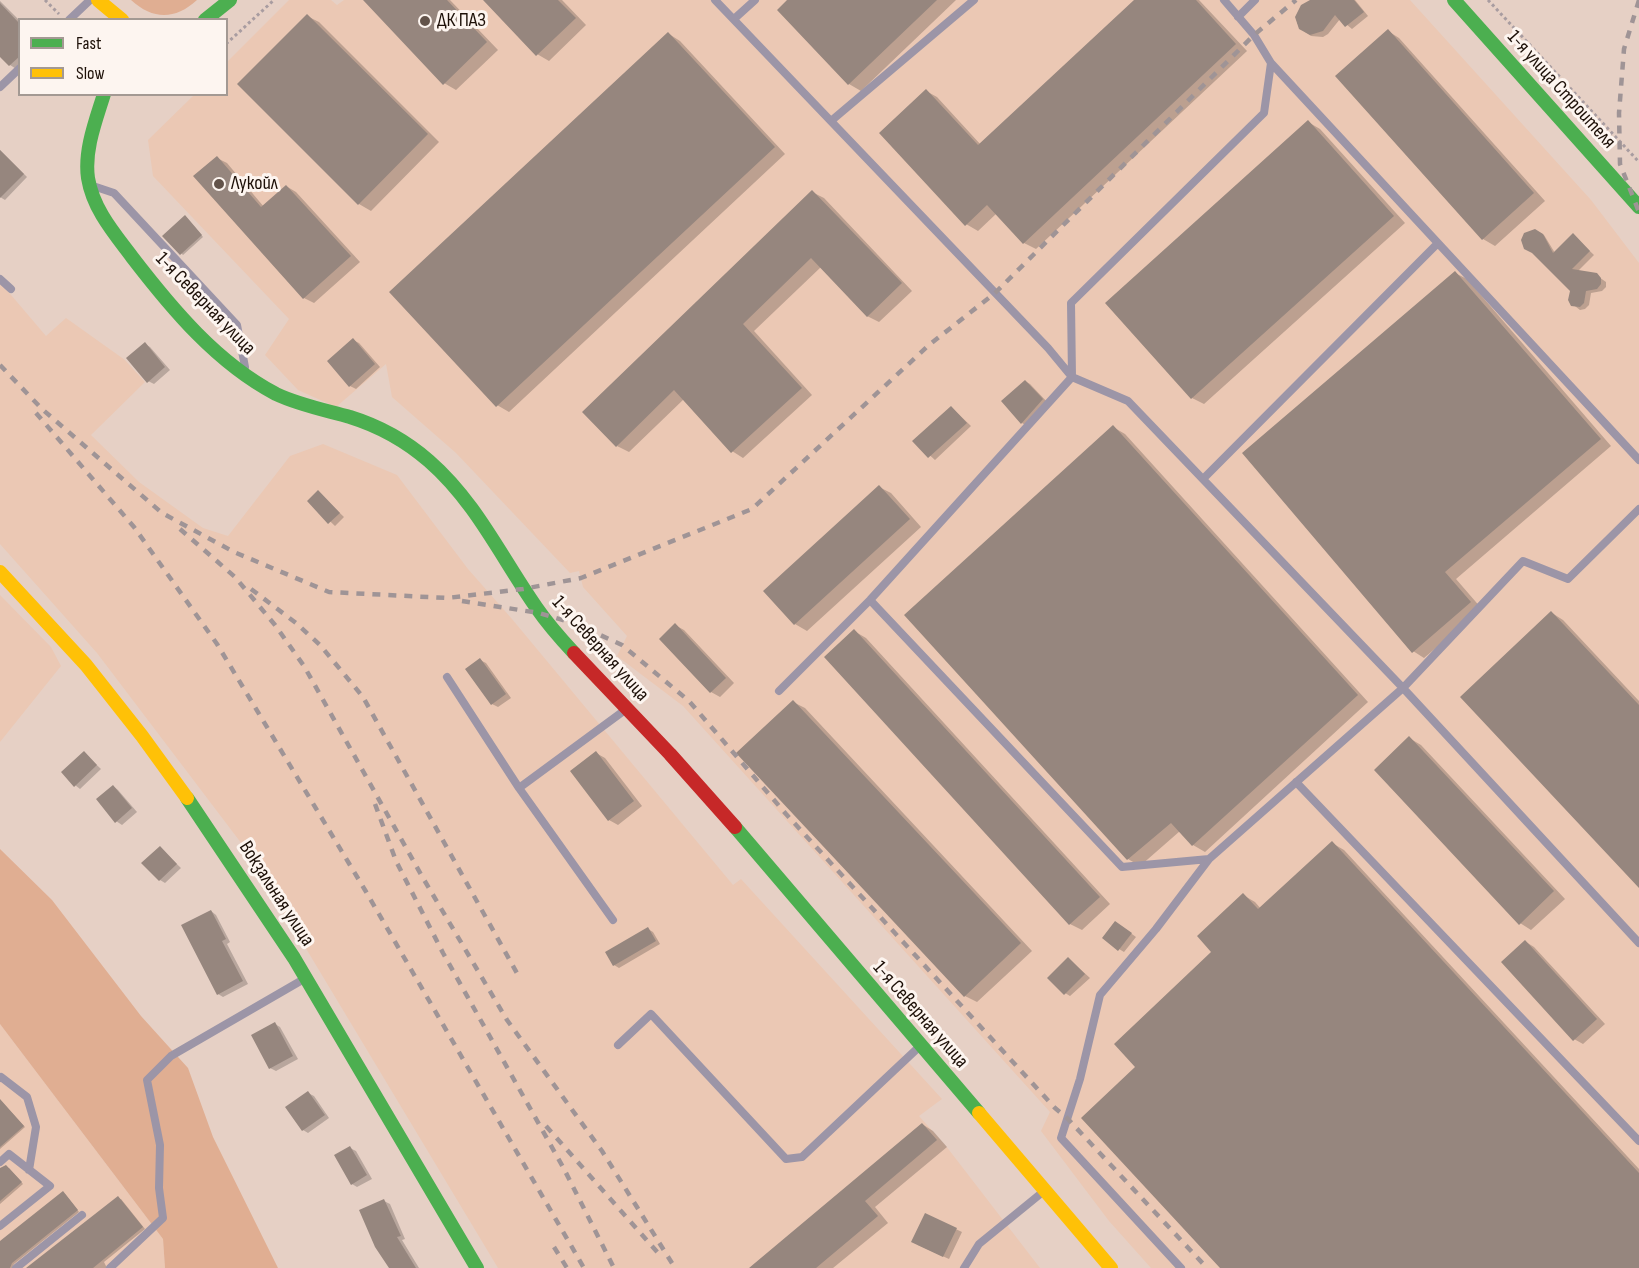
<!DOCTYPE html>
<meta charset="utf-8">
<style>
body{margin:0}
#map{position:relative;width:1639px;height:1268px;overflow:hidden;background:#e6d0c5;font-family:"Sofia Sans Condensed",sans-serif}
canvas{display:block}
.legend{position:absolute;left:18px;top:18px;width:210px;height:78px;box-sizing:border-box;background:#fdf5f0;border:2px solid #a39993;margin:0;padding:8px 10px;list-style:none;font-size:18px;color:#1d1008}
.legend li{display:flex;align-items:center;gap:12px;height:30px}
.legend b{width:30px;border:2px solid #a39993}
</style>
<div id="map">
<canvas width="1639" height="1268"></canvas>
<ul class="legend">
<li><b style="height:8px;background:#4caf50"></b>Fast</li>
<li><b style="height:8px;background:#ffc107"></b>Slow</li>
</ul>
</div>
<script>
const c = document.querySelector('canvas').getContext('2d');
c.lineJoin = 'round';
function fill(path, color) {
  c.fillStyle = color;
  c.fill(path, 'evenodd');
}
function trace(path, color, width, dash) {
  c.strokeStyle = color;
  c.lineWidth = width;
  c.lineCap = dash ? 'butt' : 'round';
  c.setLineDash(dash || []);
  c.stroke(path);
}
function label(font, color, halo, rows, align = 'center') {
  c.font = font + ' "Sofia Sans Condensed",sans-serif';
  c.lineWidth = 6;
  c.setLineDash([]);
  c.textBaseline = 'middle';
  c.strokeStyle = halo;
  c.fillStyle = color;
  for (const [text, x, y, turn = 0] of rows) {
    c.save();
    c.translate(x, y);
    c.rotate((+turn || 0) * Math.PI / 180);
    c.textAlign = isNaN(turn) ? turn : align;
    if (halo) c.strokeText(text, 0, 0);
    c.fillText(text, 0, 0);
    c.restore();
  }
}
fill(new Path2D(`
 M289,0h42l6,5 7,-5h1066l181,200 48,63v1005h-488l-42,-47 -68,-90 9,-19 -367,-406 -66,-50 10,-20 -44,-49 -4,-16 -9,2 -114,-120 -64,-56 -6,-33 -50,43 -38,-17 -33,-35 24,-36 -136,-143 -5,-36 46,-45 32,-1 1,-32z
 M0,282l46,54 20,-18 59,42 20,22 -54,53 48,47 64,46 25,8 62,-80 33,-12 74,31 71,94 44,50 221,266 8,-6 201,220 -23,17 27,30 94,122h-542l-250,-416 -151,-199 -97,-109z
 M0,595l51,52 10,19 -61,76z
 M0,1024l163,215 2,29h-165z`), '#ebc8b4');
fill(new Path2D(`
 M131,0h66c-22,20 -44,20 -66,0z
 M0,849l52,51 89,116 47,52 25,69 65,131h-113l-2,-29 -163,-215z`), '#e0ae92');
fill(new Path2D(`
 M365,0h85l48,50 -42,40 -12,-7z
 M485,0h77l24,25 -37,36 -12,-7z
 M789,0h167l-95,91 -12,-7z
 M1136,0h63l48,51 -211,198 -12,-6 -27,-30 -19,18 -12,-7 -40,-133 11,6 44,48z
 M1313,0h42l13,16 -16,13 -12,-10 -12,15 -5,3 -12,-1 -6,-4 -8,-9z
 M0,1l20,20 -2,49 -8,-5 -10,-10z
 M307,16l12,6 120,120 -68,69 -12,-7 -120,-120z
 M1388,31l11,7 146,163 -50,45 -12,-7z
 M669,34l11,7 105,113 -276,258 -12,-7z
 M1308,122l12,7 85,94 -201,181 -12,-6z
 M0,150l27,27 -22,23 -5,-3z
 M217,158l10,5 37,44 22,-21 10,6 64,70 -46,41 -10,-5z
 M812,192l12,6 88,93 -33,31 -12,-6 -46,-49 -67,64 58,64 -69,63 -11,-7 -48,-52 -55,53 -12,-6z
 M187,218l16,19 -20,18 -2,-2z
 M1539,232l5,3 11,18 18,-18 21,20 -17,17 19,3 10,7v5l-4,4 -11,2 -2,12 -4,4 -5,1 -9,-7v-12z
 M1455,273l12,6 144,167 -155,133 26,30 -58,49 -11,-7z
 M353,340l6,3 21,24 -24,22 -6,-3z
 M145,344l5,3 20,23 -16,14 -6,-3z
 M1025,381l5,3 18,19 -21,23 -5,-3z
 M951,407l20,19 -36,34 -21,-19z
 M1113,427l12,7 243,268 -163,150 -12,-7 -13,-14 -40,35 -12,-7z
 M879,487l12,6 30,34 -114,104 -12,-7z
 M318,492l26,25 -9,9 -26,-25z
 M1552,613l11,7 76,81v185z
 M675,625l9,5 50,53 -14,14 -9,-5 -50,-53z
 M854,631l12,7 244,266 -28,26 -12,-6z
 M480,660l6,3 25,35 -13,9 -6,-3z
 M793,702l12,6 227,243 -55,51 -12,-6z
 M1409,738l12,7 144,154 -34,31 -11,-7z
 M84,753l17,16 -21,20 -5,-4z
 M596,753l9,5 37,48 -24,19 -9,-5z
 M113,786l5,4 19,22 -15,13 -6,-4z
 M1332,843l12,7 295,319v99h-417l-85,-201 77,-115 29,-57 12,7 6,7z
 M160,848l21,20 -16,15 -5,-3z
 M211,911l5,4 14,27 -3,2 21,40 -25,13 -5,-3z
 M1121,926l15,11 -12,15 -5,-3z
 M648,929l5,3 7,12 -41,24 -5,-3z
 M1526,942l8,5 71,77 -22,20 -9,-5z
 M1069,959l21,19 -20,18 -5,-3z
 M275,1024l5,3 18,32 -22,12 -6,-3 -17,-32z
 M308,1093l6,3 15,22 -21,15 -5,-3z
 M0,1100l25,27 -25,22z
 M922,1124l11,7 14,16 -72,60 13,16 -55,45h-82z
 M350,1148l6,3 16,28 -15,8 -5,-3z
 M9,1168l14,16 -23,20v-35z
 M65,1194l14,18 -65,52 -2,4h-12v-26z
 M121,1199l24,30 -41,33 3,6h-78z
 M384,1201l6,3 15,35 -3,1 17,28h-29z
 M926,1215l36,17 -13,27 -31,-14z`), '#0003');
fill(new Path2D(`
 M363,0h84l40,42 -44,43z
 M483,0h75l18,18 -40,38z
 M787,0h150l-89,85 -71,-75z
 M1134,0h62l40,44 -213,200 -36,-39 -22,21 -86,-93 47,-44 52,56z
 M1310,0h44l10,12 -19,15 -10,-12 -12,16 -13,4 -11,-6 -4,-12 6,-12z
 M0,3l20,21v32l-11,10 -9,-9z
 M307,14l121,120 -70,71 -121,-121z
 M1388,29l146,164 -52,47 -147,-164z
 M668,32l107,115 -279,260 -107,-115z
 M1308,120l86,96 -203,183 -86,-96z
 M0,150l24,24 -24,24z
 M217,156l44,51 25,-22 65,71 -48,43 -110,-123z
 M812,190l90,93 -35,34 -56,-59 -68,66 59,64 -71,65 -57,-63 -58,57 -34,-35z
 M185,215l17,20 -22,20 -18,-19z
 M1535,229l8,5 10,19 20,-20 17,18 -18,18 25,4 4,5v6l-4,5 -11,2 -2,12 -4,4 -9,-1 -3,-6 2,-9 -38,-38 -8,-4 -3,-9 3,-7z
 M1455,271l146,168 -156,133 26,30 -59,51 -170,-200z
 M353,338l22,26 -26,23 -22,-26z
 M145,342l20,25 -18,16 -21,-25z
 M1025,380l18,19 -22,25 -20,-23z
 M951,406l16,17 -39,35 -16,-17z
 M1113,425l245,270 -166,151 -21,-23 -44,37 -223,-245z
 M879,485l31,34 -116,106 -31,-34z
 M318,490l22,23 -12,11 -21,-23z
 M1551,611l88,94v183l-179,-191z
 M675,623l51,55 -16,15 -51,-54z
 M854,629l246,268 -31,28 -245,-268z
 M480,658l26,36 -15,11 -26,-36z
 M793,700l228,243 -57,54 -228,-244z
 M1409,736l145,155 -35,34 -145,-155z
 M84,751l13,14 -23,22 -13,-15z
 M596,751l38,50 -26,20 -38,-50z
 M113,785l19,23 -17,15 -19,-24z
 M1332,841l307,332v95h-419l-139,-150 54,-51 -21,-23 97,-92 -14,-16 46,-43 15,16z
 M160,846l17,18 -18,17 -18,-18z
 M211,910l15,29 -4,2 21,40 -26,14 -36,-70z
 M1115,921l17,12 -14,18 -16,-13z
 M648,927l8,14 -43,25 -8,-14z
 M1525,940l72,79 -24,22 -72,-79z
 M1068,957l17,17 -21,21 -17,-17z
 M275,1022l18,34 -24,13 -18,-34z
 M308,1091l17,24 -23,16 -17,-24z
 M0,1099l24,27 -24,21z
 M922,1123l15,17 -72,61 13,15 -62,52h-67z
 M350,1146l17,29 -16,10 -17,-30z
 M6,1165l16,17 -22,19v-33z
 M63,1191l15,19 -66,53 -2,5h-10v-27z
 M118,1196l25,31 -50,41h-67z
 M384,1199l17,37 -4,1 19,31h-27l-14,-21 -16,-37z
 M925,1213l32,15 -14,29 -32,-15z`), '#96867e');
trace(new Path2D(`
 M45,0l14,14
 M1488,0l151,162
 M226,44l48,-44`), '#a89ca0', 3, [3, 3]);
trace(new Path2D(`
 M715,0l333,348 24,29 -202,223 -91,91
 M1224,0l30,35 17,28 -7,50 -193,190 1,74 56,24 275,287 236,255
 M1238,17l17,-17
 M734,19l21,-19
 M69,20l21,-20
 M1271,63l368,397
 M0,87l20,-19
 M831,121l143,-121
 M93,186l21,7 123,132 8,42
 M0,279l11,10
 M1203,479l235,-236
 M870,600l252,267 87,-8 194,-171 120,-127 45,18 71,-70
 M447,677l72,111
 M1296,782l343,359
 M613,920l-94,-132 106,-78
 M618,1045l33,-31 135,145 16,-2 118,-111
 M0,1078l1,-1 26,20 9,30 -7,43
 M0,1162l9,-8 41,32 -50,40
 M16,1268l66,-53
 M110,1268l53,-50 -4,-30 1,-43 -13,-65 24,-24 133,-77
 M964,1268l15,-24 65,-53
 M1181,1268l-120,-130 19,-59 20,-84 56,-66 53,-70`), '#9c95a7', 8);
trace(new Path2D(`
 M1454,0l185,207
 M205,20l25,-20
 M104,94c-8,26 -20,56 -16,84 5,31 26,55 44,79 40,52 85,106 144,137 23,11 49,16 74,23 29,9 56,24 79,44 47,41 72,96 107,146 11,16 24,31 38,46
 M187,798l107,160 183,310
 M735,827l244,286`), '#4caf50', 14);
trace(new Path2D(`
 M98,0l24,20
 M0,572l86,93 56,71 45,62
 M979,1113l132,155`), '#ffc107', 14);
trace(new Path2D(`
 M574,653l96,101 65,73`), '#c62828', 14);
trace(new Path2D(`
 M1639,0l-15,49 -5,64 1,51 19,48
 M0,365l42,44 120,104 72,39 95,40 118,6 76,-9 58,-11 171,-69 177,-164 66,-52 259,-258 42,-35
 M36,413l98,114 83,117 148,246 219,378
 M180,529l55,48 40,48 29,41 119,212 84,142 95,131 73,117
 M251,589l45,34 24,22 43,52 155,278
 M462,601l77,12 37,11 46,21 67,56 97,113 269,294 12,10 140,150
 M375,804l21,57 47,92 120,214 51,101
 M546,1126l113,128
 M554,1247l13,21`), '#9f9496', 4.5, [8, 8]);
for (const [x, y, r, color] of [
 [425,21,6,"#63534a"],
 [219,184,6,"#63534a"]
]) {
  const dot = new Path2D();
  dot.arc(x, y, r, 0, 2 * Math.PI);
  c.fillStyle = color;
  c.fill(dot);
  trace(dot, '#fdf5f0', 2);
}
label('20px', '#1d1008', '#fdf5f0', [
 ["ДК ПАЗ",437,21],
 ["Лукойл",231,184]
], 'left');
label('20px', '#1d1008', '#fdf5f0', [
 ["1-я улица Строителя",1561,90,48],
 ["1-я Северная улица",205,304,46],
 ["1-я Северная улица",600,649,48],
 ["Вокзальная улица",276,894,57],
 ["1-я Северная улица",920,1015,49]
]);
</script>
